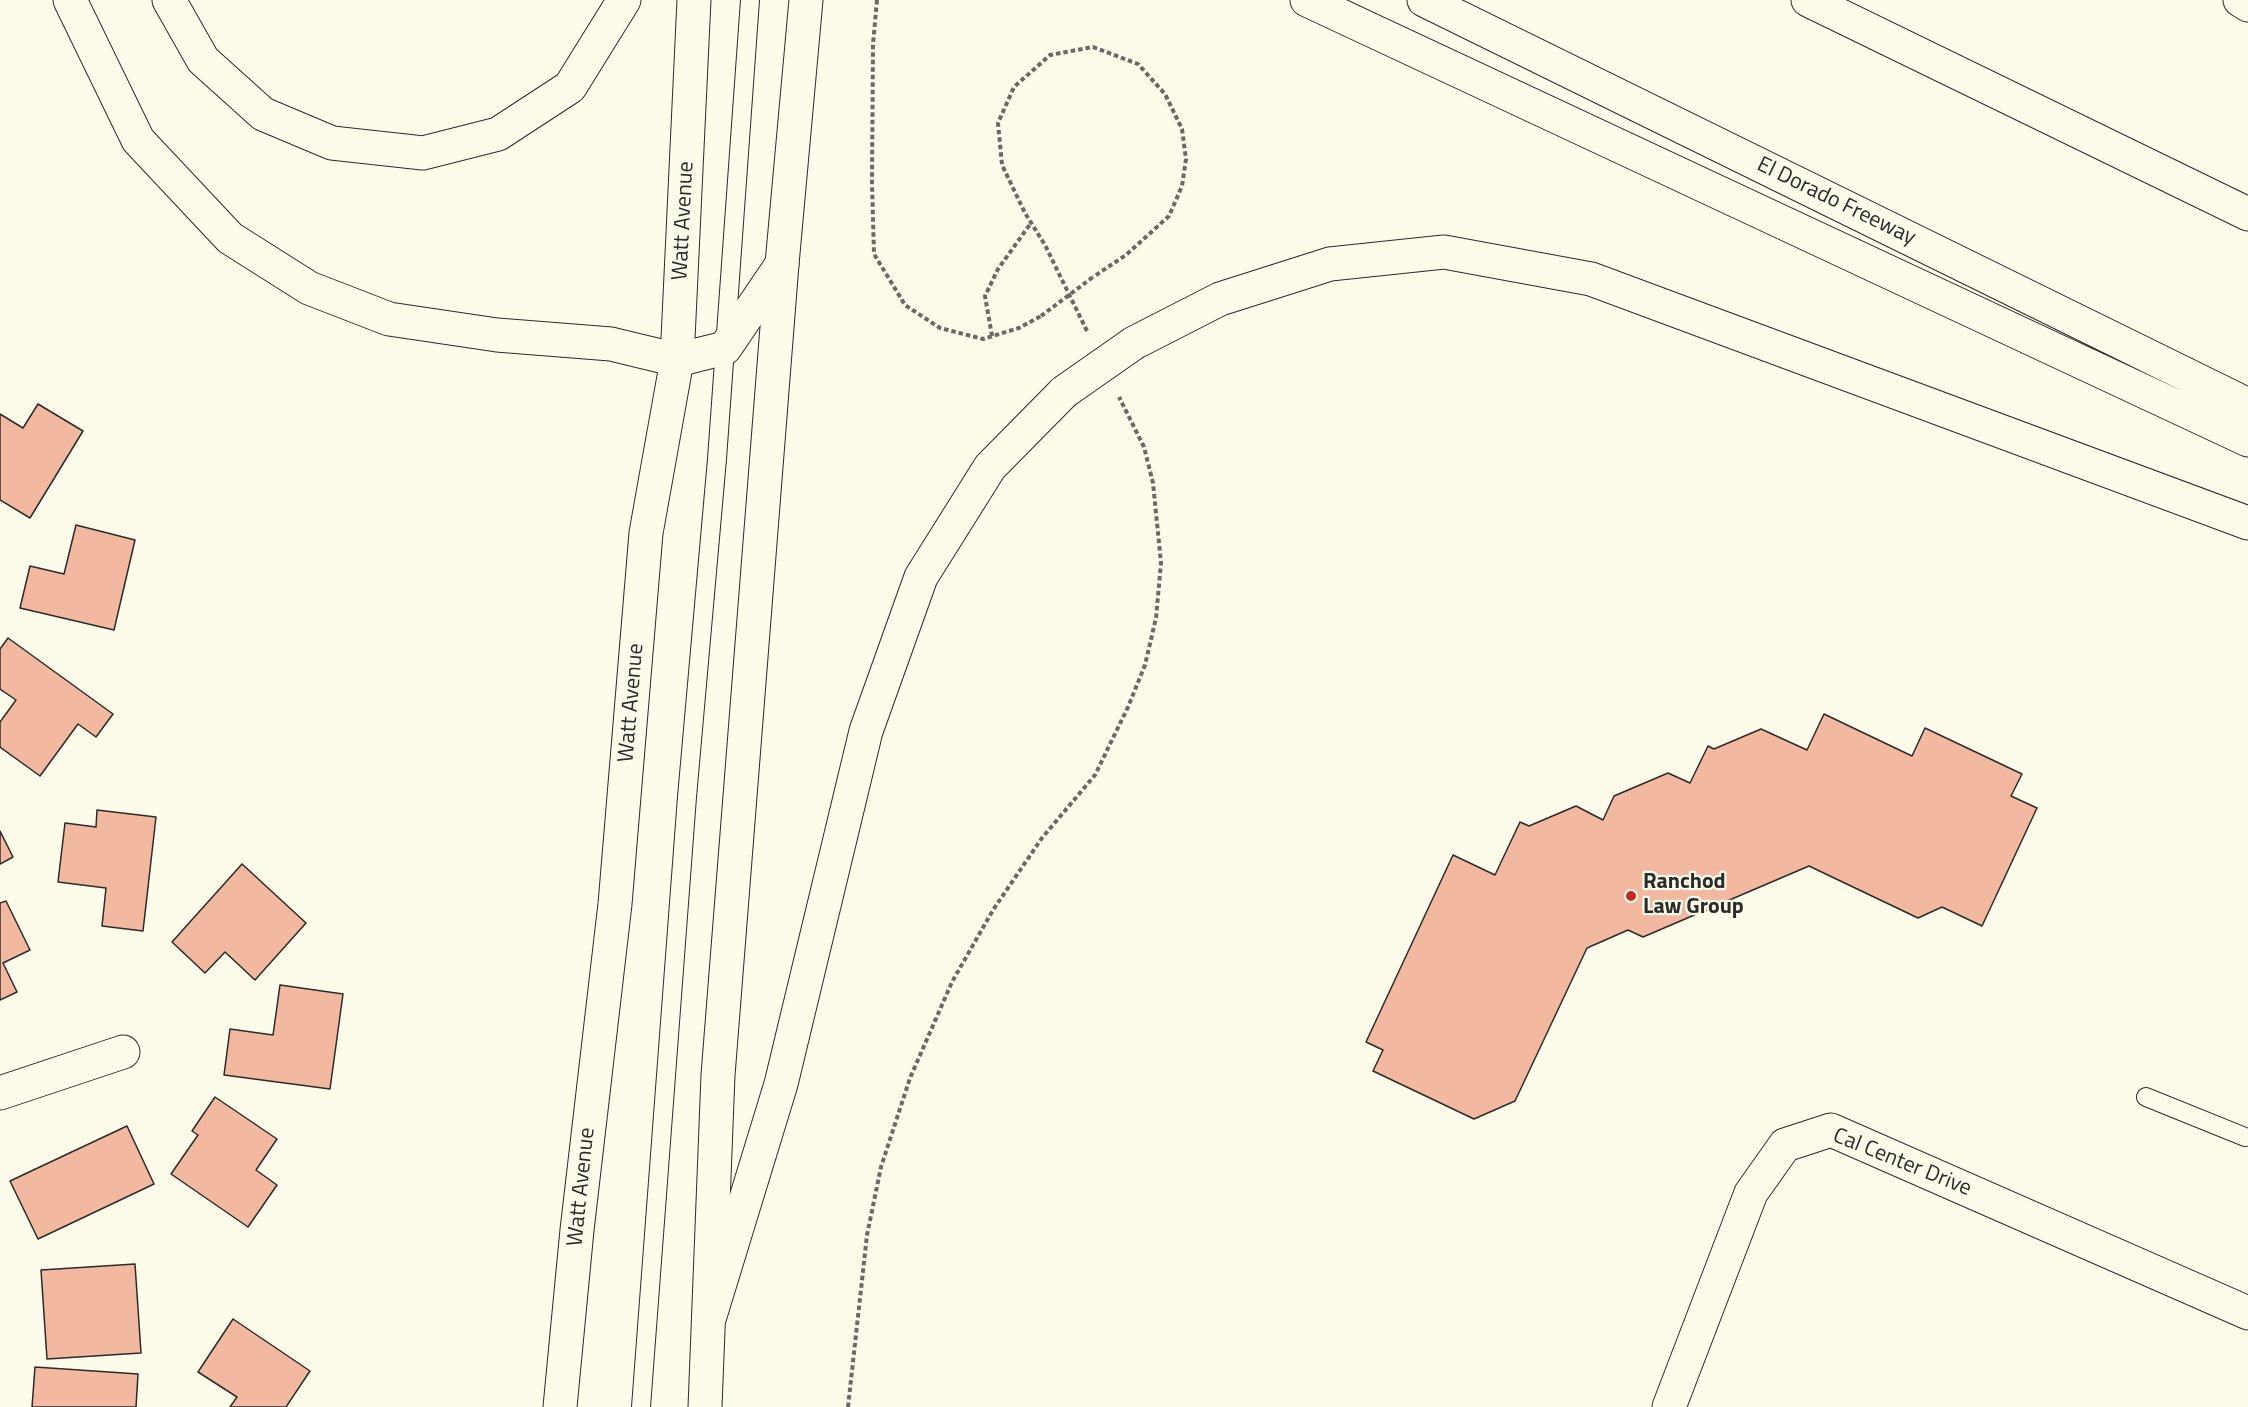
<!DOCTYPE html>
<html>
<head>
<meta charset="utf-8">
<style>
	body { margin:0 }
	canvas { display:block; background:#fdfbea }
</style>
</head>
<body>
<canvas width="2248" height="1407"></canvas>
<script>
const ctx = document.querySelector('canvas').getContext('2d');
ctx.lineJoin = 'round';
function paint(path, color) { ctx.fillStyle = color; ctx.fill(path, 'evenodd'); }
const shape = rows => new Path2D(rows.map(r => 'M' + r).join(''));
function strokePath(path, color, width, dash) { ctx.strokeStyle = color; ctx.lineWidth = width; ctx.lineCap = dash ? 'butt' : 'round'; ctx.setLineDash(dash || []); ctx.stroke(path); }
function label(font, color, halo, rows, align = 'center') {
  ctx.font = font + ' "Titillium Web",sans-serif'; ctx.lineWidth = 4.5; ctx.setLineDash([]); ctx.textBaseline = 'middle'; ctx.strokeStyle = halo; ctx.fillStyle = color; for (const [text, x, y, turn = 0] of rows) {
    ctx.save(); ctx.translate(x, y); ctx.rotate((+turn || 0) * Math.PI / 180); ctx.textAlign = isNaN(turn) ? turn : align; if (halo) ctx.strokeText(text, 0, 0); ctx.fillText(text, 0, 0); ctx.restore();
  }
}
const building = shape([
	[38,404,83,431,30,518,0,500,0,414,23,428,38,404],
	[76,525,135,540,114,630,20,608,30,566,64,574,76,525],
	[8,638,113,714,96,737,78,724,40,776,0,747,0,722,16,700,0,689,0,649,8,638],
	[1824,714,1912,756,1925,728,2022,774,2011,796,2037,808,1982,926,1942,907,1918,918,1809,866,1643,937,1628,930,1587,948,1515,1101,1474,1119,1373,1071,1383,1050,1366,1042,1453,855,1495,875,1520,822,1529,826,1576,806,1603,820,1614,796,1668,773,1690,783,1708,746,1714,749,1761,729,1807,750,1824,714],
	[97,810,156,817,143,931,102,926,106,888,58,882,65,823,96,827,97,810],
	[0,831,13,857,0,864,0,831],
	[242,864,306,923,255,980,225,952,205,973,172,942,242,864],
	[6,901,30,950,3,963,17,992,0,1000,0,903,6,901],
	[280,985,343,994,330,1089,224,1075,230,1029,273,1035,280,985],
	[215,1097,277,1139,256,1170,277,1185,248,1227,171,1174,198,1135,192,1131,215,1097],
	[127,1126,154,1184,38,1239,10,1181,127,1126],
	[135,1264,141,1353,47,1359,41,1270,135,1264],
	[233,1319,310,1371,286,1407,230,1407,237,1397,198,1372,233,1319],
	[35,1367,138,1374,136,1407,32,1407,35,1367]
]);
paint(building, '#f2b8a0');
strokePath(building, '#2b2b2b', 1.5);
const lane = shape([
	[2146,1097,2245,1137],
	[641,1407,687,797,717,459,750,0]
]);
const street = shape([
	[0,1093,123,1052],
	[1669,1407,1751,1193,1785,1145,1831,1130,2248,1313]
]);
const primary = shape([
	[560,1407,577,1230,615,904,646,533,677,360,694,0],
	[705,1407,718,1075,782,264,806,0]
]);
const highway = shape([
	[70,0,138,140,230,238,309,288,389,319,497,335,611,344,677,360,725,348,782,264],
	[169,0,203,60,263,114,332,143,423,153,498,134,570,87,624,0],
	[1307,0,2248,440],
	[1424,0,2248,405],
	[1808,0,2248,214],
	[2240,0,2248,5],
	[1134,343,1220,299,1330,264,1444,252,1591,279,2248,523],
	[710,1316,781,1084,866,731,921,577,990,467,1064,392]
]);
strokePath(lane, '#2b2b2b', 20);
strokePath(street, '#2b2b2b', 35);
strokePath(primary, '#2b2b2b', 35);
strokePath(highway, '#2b2b2b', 35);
strokePath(shape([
	[877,0,873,44,872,183,874,254,905,305,940,328,983,339,1019,328,1041,316],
	[1087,331,1045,245,1025,213,1002,165,998,123,1014,87,1050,55,1093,47,1138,64,1165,94,1182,129,1186,159,1182,186,1169,216,1126,255,1093,277],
	[992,336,985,296,998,269,1031,223],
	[848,1407,867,1235,881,1167,910,1078,952,982,993,910,1042,838,1095,775,1128,707,1145,665,1156,618,1161,563,1153,483,1144,447,1119,397]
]), '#6a6964', 4, [4.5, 3]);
strokePath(lane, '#fdfbea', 18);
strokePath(street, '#fdfbea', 33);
strokePath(primary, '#fdfbea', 33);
strokePath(highway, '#fdfbea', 33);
const highwayBridge = shape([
	[1064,392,1134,343]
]);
strokePath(highwayBridge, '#2b2b2b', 35, []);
strokePath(shape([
	[1041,316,1093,277]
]), '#6a6964', 4, [4.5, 3]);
strokePath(highwayBridge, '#fdfbea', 33);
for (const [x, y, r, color] of [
	[1631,896,6,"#c62828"]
]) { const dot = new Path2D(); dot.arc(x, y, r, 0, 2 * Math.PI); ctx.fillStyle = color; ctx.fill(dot); strokePath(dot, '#fdfbea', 2); }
label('22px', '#2b2b2b', '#fdfbea', [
	["El Dorado Freeway",1836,202,26],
	["Watt Avenue",684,221,-87],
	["Watt Avenue",632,703,-85],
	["Cal Center Drive",1902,1163,22],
	["Watt Avenue",582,1187,-84]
]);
label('bold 22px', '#2b2b2b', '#fdfbea', [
	["Ranchod",1643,883],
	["Law Group",1643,908]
], 'left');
</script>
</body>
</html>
